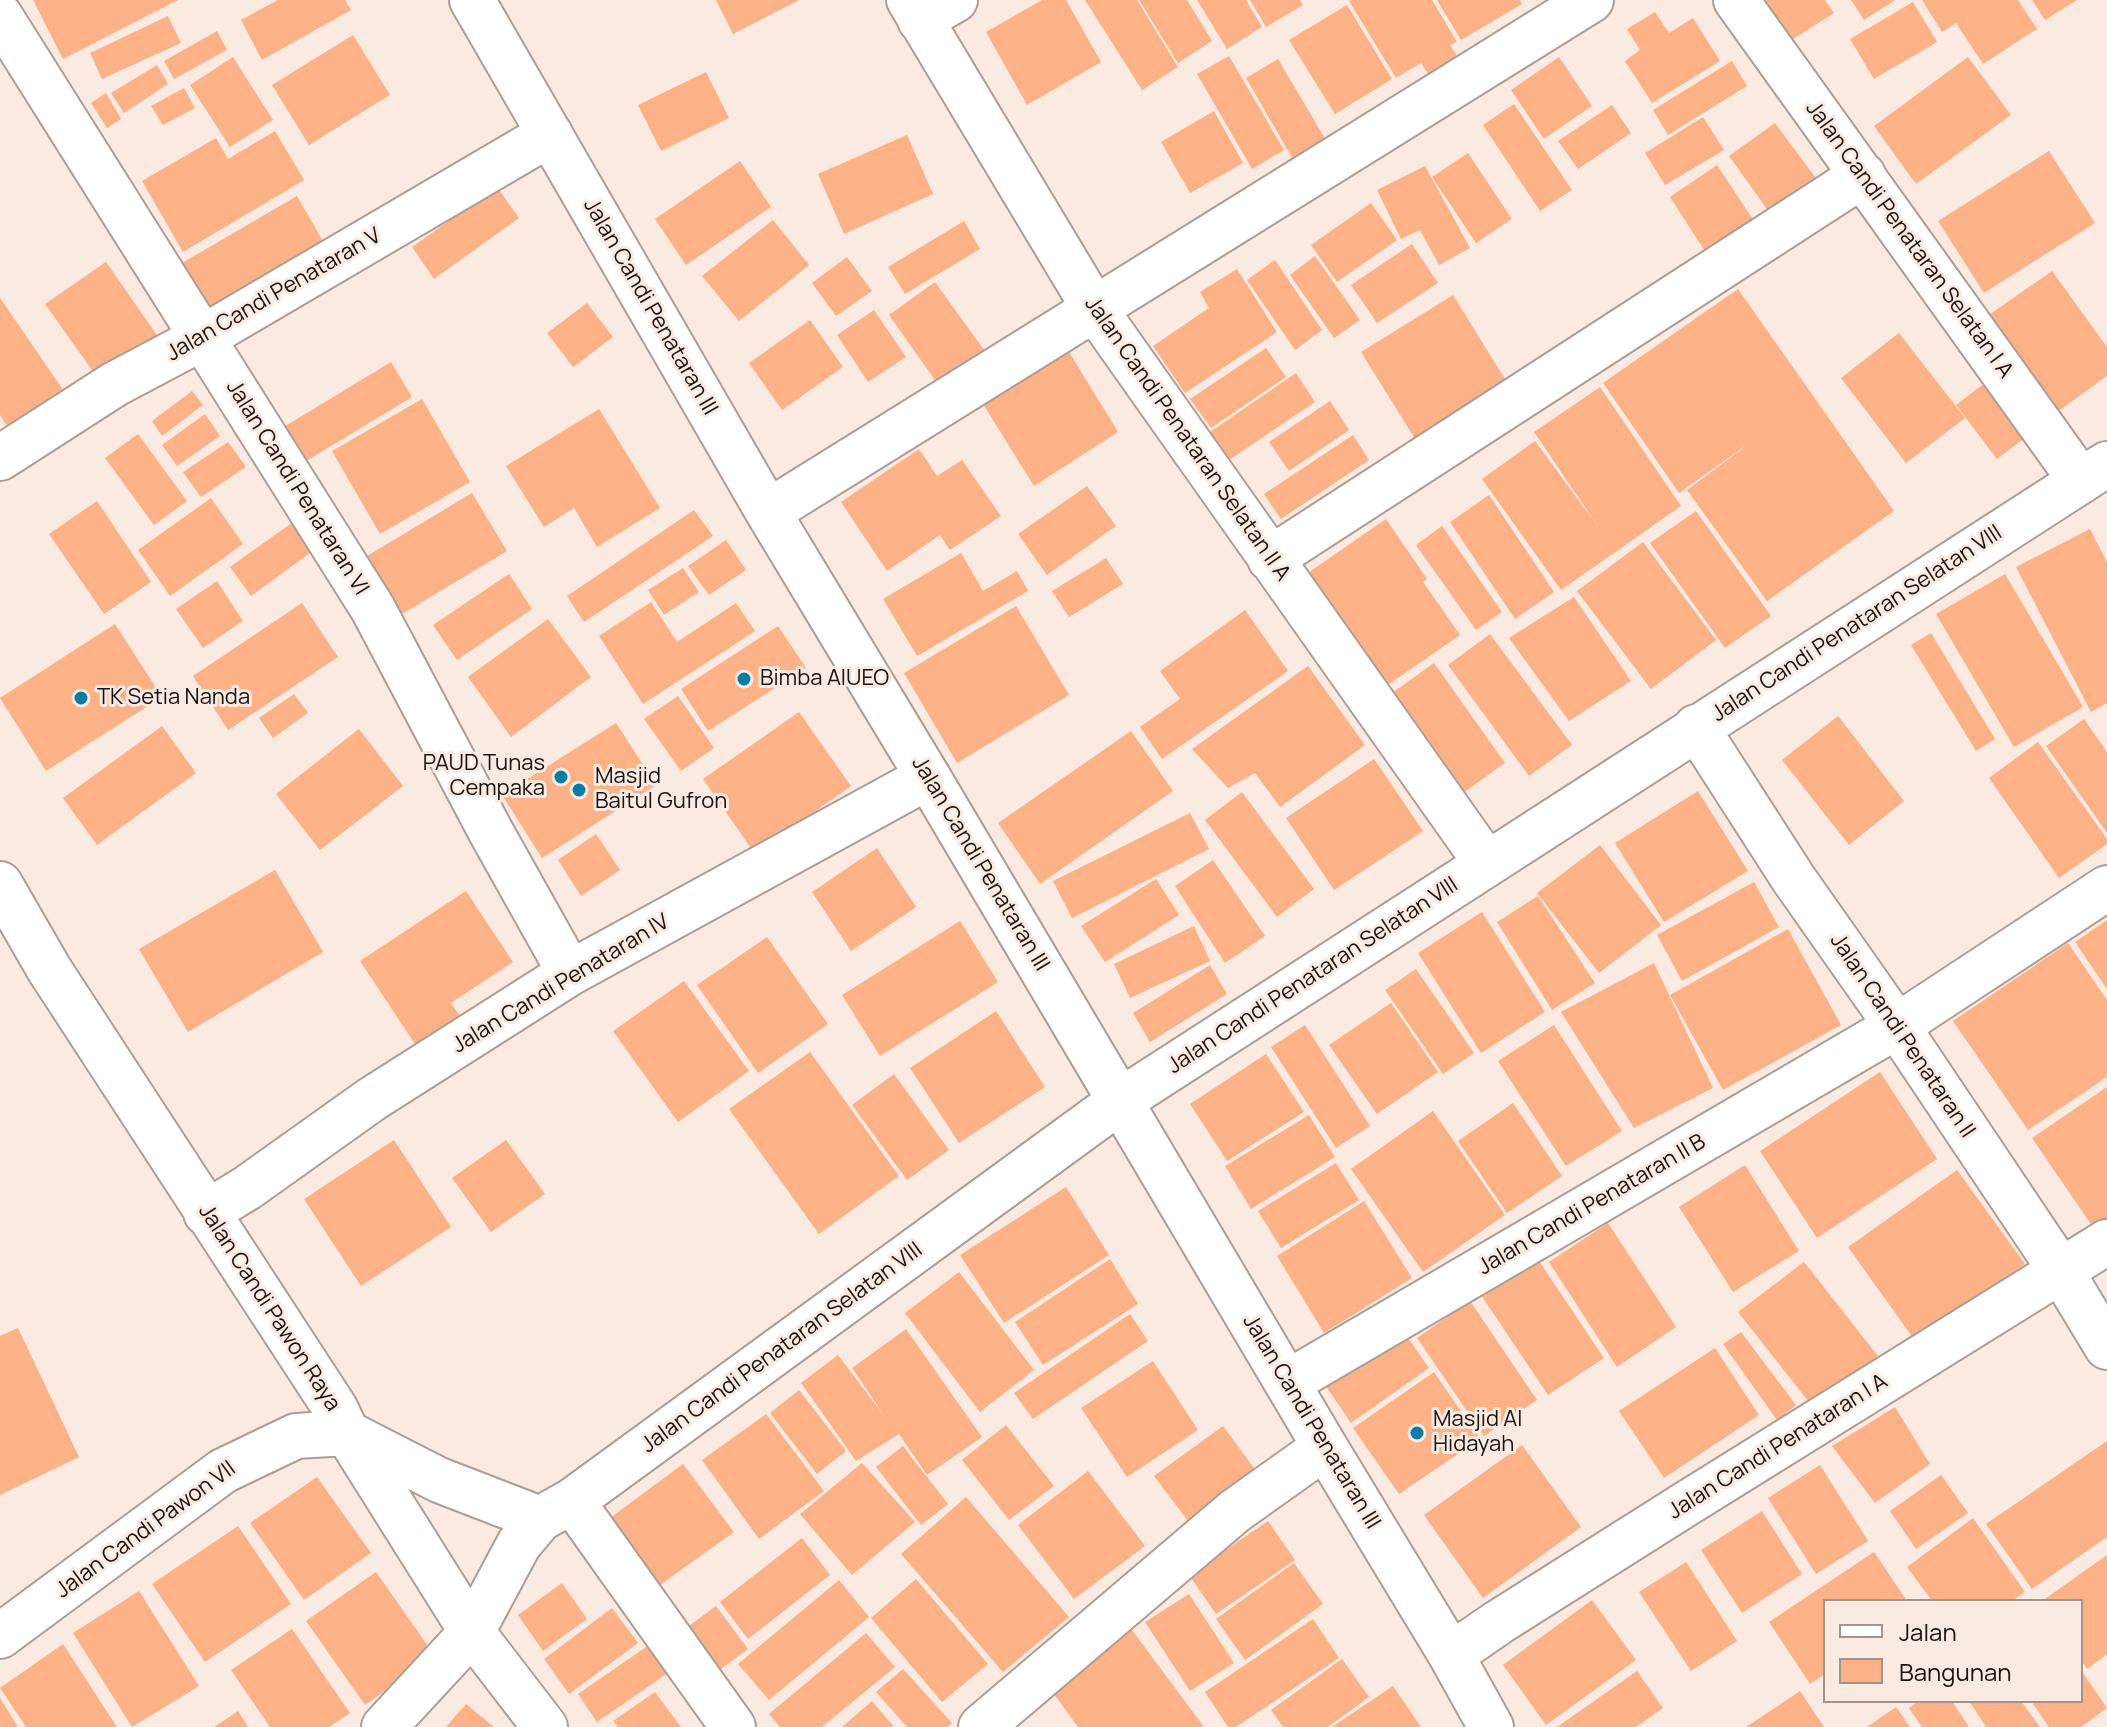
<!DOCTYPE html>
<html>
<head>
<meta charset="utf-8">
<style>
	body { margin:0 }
	#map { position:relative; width:2107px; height:1727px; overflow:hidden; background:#faeae2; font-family:Manrope,sans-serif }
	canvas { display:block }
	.legend { position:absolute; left:1823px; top:1599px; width:260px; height:104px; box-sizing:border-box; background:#faeae2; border:2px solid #a0948e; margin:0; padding:10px 14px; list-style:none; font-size:24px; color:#181310 }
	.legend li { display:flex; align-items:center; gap:16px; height:40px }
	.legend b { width:40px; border:2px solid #a0948e }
</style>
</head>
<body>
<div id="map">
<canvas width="2107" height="1727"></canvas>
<ul class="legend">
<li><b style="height:10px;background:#fff"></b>Jalan</li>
<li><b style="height:22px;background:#fdb186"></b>Bangunan</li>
</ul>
</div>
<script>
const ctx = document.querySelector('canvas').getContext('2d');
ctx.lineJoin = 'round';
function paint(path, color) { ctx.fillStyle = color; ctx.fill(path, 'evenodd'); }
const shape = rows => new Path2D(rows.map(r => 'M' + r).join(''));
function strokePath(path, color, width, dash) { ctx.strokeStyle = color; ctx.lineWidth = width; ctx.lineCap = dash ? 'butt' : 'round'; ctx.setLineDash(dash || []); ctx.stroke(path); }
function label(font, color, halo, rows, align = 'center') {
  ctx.font = font + ' Manrope,sans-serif'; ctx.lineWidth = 6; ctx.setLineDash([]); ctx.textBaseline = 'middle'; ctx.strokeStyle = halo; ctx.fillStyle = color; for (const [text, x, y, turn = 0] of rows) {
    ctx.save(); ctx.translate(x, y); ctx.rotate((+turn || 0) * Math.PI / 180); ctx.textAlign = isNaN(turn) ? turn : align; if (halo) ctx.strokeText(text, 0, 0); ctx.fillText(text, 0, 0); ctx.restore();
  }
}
paint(shape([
	[33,0,178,0,63,59],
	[278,0,345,0,351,10,262,60,241,20],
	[716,0,799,0,733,34],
	[1042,0,1066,0,1101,62,1027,105,986,32],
	[1085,0,1137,0,1178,67,1142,90],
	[1139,0,1187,0,1212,41,1178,63],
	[1197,0,1246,0,1262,27,1227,49],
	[1250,0,1300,0,1303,5,1266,27],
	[1351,0,1432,0,1457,42,1450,45,1464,67,1436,86,1421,63,1396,78,1349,1],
	[1437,0,1520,0,1522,4,1461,40],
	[1767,0,1825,0,1834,13,1779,48,1754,8],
	[1851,0,1895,0,1864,20],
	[1922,0,2018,0,2037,29,1983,64,1956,23,1942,32],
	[2032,0,2077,0,2045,20],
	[1913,2,1937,42,1874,79,1850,39],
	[1347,5,1392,79,1335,114,1289,40],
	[1655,12,1669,33,1693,18,1720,61,1652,103,1625,61,1640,50,1627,29],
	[168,16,181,43,102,79,90,53],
	[217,31,227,50,174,79,164,61],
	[353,35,390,95,309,145,272,85],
	[1229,56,1284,150,1252,169,1197,74],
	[233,57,273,120,230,147,190,85],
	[1559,57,1592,106,1544,139,1511,90],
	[1968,57,2011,115,1916,184,1874,126],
	[1278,59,1327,142,1294,161,1246,78],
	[1732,61,1747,86,1668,135,1653,110],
	[157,65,168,84,124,113,111,93],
	[706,72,729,118,661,151,638,105],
	[184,88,195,108,163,125,151,106],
	[106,93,121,119,107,128,91,103],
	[1514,104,1572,190,1540,211,1483,125],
	[1612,105,1631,133,1578,169,1558,141],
	[1214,111,1243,163,1190,193,1161,142],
	[1703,117,1724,150,1665,185,1645,153],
	[1775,123,1821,185,1774,219,1729,156],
	[275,131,304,180,183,252,142,181,216,138,228,159],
	[907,135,933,194,844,234,818,174],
	[2049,151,2095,223,1984,293,1938,221],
	[1468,153,1512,219,1476,243,1432,177],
	[740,161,771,207,686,265,655,219],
	[1717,165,1756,224,1708,256,1670,197],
	[1425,166,1470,248,1439,265,1420,230,1401,239,1377,190],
	[497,187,519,218,434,279,412,247],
	[297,196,328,250,213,316,182,263],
	[1371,203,1397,240,1337,282,1311,245],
	[773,220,809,265,739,321,702,276],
	[964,221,980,249,905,294,888,267],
	[1412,244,1438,283,1377,323,1351,285],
	[1315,256,1360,320,1334,338,1290,275],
	[847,257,872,291,836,316,812,283],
	[1275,260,1322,330,1295,350,1247,280],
	[106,262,159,338,99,380,45,304],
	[1237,269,1277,332,1185,393,1153,346,1209,308,1200,292],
	[2052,271,2107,347,2107,376,2053,415,1983,319],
	[935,282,984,350,937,383,889,315],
	[1738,289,1894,511,1767,601,1687,490,1754,440,1679,493,1603,383],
	[1453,295,1508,384,1417,442,1361,352],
	[0,298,68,397,12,434,0,415],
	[587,303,613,337,573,367,547,333],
	[874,310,906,357,868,382,837,335],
	[810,320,843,367,782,410,749,363],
	[1899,333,1965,418,1906,463,1841,378],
	[1063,342,1118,432,1034,486,978,396],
	[1266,348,1286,377,1211,428,1190,399],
	[391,362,412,397,298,466,277,431],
	[1296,373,1315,402,1226,462,1207,434],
	[1986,382,2026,437,1997,459,1956,405],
	[1600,387,1681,506,1561,590,1482,479,1535,441,1599,528,1534,432],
	[192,391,203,405,162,436,152,421],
	[422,399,470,482,380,534,332,451],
	[1330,401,1349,430,1289,471,1269,442],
	[599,409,660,508,597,547,574,508,544,527,506,466],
	[205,414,220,436,177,466,162,445],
	[138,434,187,501,154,525,105,458],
	[1353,435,1369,460,1281,519,1264,494],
	[228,442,246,467,201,497,183,472],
	[919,449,937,476,962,460,1001,516,950,550,940,535,887,571,841,502],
	[1087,486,1116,526,1047,575,1018,534],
	[472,493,507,551,402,614,367,556],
	[1489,495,1554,592,1515,619,1450,522],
	[211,498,243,544,170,596,138,550],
	[97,501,151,582,104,614,49,534],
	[694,510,713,536,584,622,567,596],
	[1696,511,1771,616,1725,648,1650,543],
	[1386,519,1427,579,1423,582,1460,635,1379,691,1302,577],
	[293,522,314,550,251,596,230,567],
	[1442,526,1502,612,1476,630,1416,545],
	[2090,529,2107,562,2107,703,2091,712,2016,567],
	[726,540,746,570,709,595,688,566],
	[1643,542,1716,640,1651,689,1577,591],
	[961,553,983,591,1017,571,1028,591,917,656,883,599],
	[1106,558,1123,584,1069,617,1052,591],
	[683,568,699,592,664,615,648,590],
	[509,574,532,609,457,660,433,625],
	[2005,574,2083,707,2014,747,1936,614],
	[217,581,243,621,203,648,176,609],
	[1574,597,1631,681,1569,721,1509,638],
	[651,602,677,642,736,603,755,631,643,704,599,636],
	[302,603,338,657,228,730,193,676],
	[1016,606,1069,695,957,763,904,673],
	[1245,610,1288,671,1162,759,1140,727,1180,699,1160,671],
	[548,619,591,677,511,737,468,677],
	[115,624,162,697,46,771,0,698],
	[778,626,806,668,708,731,681,689],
	[1931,633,1995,739,1976,751,1911,645],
	[1490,634,1572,745,1529,776,1448,665],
	[1434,663,1505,763,1463,793,1392,693],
	[1308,666,1365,745,1280,807,1255,773,1228,788,1192,749],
	[294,694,308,713,273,738,259,718],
	[678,696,714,748,681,771,644,719],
	[799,712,851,786,755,854,703,779],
	[1838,716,1904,801,1849,845,1782,760],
	[2084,719,2107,752,2107,833,2046,746],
	[616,723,656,785,542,858,502,795],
	[162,726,196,773,97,845,63,798],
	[359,729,403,786,320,850,276,794],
	[1131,731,1173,791,1040,884,998,823],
	[2038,742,2107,839,2107,844,2059,878,1989,778],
	[1374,759,1423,831,1334,890,1286,818],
	[1698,791,1748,871,1664,922,1615,843],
	[1242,792,1314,889,1277,917,1205,820],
	[1190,813,1209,849,1072,918,1053,881],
	[596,834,620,870,581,896,558,860],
	[1600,845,1661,925,1599,973,1537,893],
	[877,848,916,907,851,951,812,892],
	[1213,860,1265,936,1225,963,1175,886],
	[275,870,323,952,188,1032,139,949],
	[1156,879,1179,915,1105,962,1081,926],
	[1754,882,1779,927,1682,981,1657,935],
	[466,891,513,962,451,1003,465,1023,421,1053,360,961],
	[1538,896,1595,983,1552,1010,1497,922],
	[1482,912,1545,1012,1481,1053,1418,953],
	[2107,920,2107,989,2075,942],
	[960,921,998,982,880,1056,842,995],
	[1194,926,1210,961,1130,998,1114,964],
	[1788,929,1841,1025,1723,1090,1670,995],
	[767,937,828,1024,758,1073,697,985],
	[2068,943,2107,1000,2107,1077,2028,1130,1953,1021],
	[1654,963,1713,1088,1634,1128,1561,1012],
	[1210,965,1227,994,1150,1042,1133,1013],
	[1416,969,1474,1053,1443,1074,1385,990],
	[684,981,749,1071,678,1122,613,1031],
	[1391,1003,1438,1072,1377,1114,1329,1045],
	[996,1011,1045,1087,959,1143,910,1068],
	[1305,1025,1370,1126,1336,1148,1271,1047],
	[1554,1025,1622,1131,1566,1166,1498,1061],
	[810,1052,899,1176,819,1234,729,1109],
	[1266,1054,1304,1112,1227,1161,1190,1104],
	[1880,1072,1937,1159,1817,1238,1760,1151],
	[894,1074,949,1150,907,1180,852,1105],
	[2107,1087,2107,1231,2099,1236,2032,1138],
	[1513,1103,1562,1176,1507,1213,1458,1141],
	[1433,1111,1505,1215,1423,1272,1351,1169],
	[1309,1115,1335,1157,1251,1209,1225,1166],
	[394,1140,451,1227,361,1286,304,1199],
	[506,1140,545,1194,491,1232,452,1178],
	[1336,1163,1359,1200,1281,1248,1258,1211],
	[1745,1165,1799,1251,1733,1292,1679,1207],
	[1957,1170,2025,1264,1916,1342,1848,1247],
	[1066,1187,1109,1255,1004,1323,960,1255],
	[1364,1201,1412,1278,1324,1333,1277,1256],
	[1608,1223,1676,1327,1617,1367,1549,1262],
	[1537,1258,1604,1358,1548,1395,1481,1295],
	[1110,1259,1138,1304,1043,1365,1015,1322],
	[1804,1262,1878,1356,1812,1406,1738,1312],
	[959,1272,1034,1370,980,1412,905,1313],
	[1470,1301,1537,1400,1484,1436,1417,1338],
	[1130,1314,1148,1341,1033,1419,1014,1393],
	[18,1328,79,1457,0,1495,0,1336],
	[906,1329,982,1437,927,1475,899,1434,856,1461,801,1383,838,1355,885,1417,852,1368],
	[1403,1331,1429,1368,1351,1423,1326,1386],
	[1741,1332,1796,1405,1777,1420,1723,1344],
	[1715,1348,1759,1415,1664,1478,1619,1411],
	[1153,1361,1198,1430,1127,1477,1081,1408],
	[1434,1372,1480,1439,1399,1494,1353,1428],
	[799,1390,846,1451,817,1474,770,1413],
	[1895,1407,1930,1464,1875,1503,1832,1446],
	[766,1414,824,1491,759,1539,702,1460],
	[1006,1425,1054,1486,1009,1520,962,1460],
	[1223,1426,1259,1475,1191,1525,1154,1476],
	[2107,1441,2107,1537,2032,1589,1986,1524],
	[1522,1445,1581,1527,1483,1598,1424,1515],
	[903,1446,948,1504,921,1525,876,1467],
	[862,1463,915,1522,852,1575,800,1514],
	[683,1464,734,1532,660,1585,610,1518],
	[1820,1465,1868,1541,1816,1574,1768,1498],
	[1088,1471,1145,1546,1074,1599,1018,1525],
	[1941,1475,1968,1513,1916,1549,1890,1511],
	[317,1477,371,1553,304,1600,250,1523],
	[966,1497,1069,1617,1003,1672,901,1554],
	[1762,1511,1802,1574,1742,1613,1701,1550],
	[1973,1518,2025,1592,2012,1601,1932,1601,1907,1567],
	[1268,1521,1295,1560,1216,1614,1189,1575],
	[238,1526,291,1604,205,1662,152,1584],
	[802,1538,830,1575,748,1639,720,1602],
	[1874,1552,1907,1601,1825,1601,1825,1674,1810,1684,1769,1622],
	[2107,1555,2107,1654,2087,1669,2081,1660,2081,1601,2042,1601],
	[1686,1562,1737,1641,1691,1671,1639,1592],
	[1294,1563,1323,1604,1245,1660,1216,1619],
	[376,1572,435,1656,365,1705,306,1621],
	[916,1579,988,1664,942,1702,871,1618],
	[839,1580,869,1617,769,1700,738,1664],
	[562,1583,587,1619,543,1651,518,1615],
	[139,1591,199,1686,132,1727,73,1633],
	[1189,1594,1234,1663,1190,1691,1145,1622],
	[1592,1600,1636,1660,1546,1725,1503,1665],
	[716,1606,748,1649,706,1680,674,1637],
	[612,1608,638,1643,569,1694,544,1659],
	[1313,1619,1339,1658,1236,1727,1228,1727,1205,1692],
	[292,1629,350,1713,329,1727,270,1727,231,1670],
	[1132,1630,1204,1727,1078,1727,1051,1690],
	[866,1633,895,1667,822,1727,780,1727,769,1714],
	[63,1644,117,1727,26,1727,0,1688],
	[649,1645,668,1673,597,1722,578,1694],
	[1342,1659,1369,1697,1328,1727,1283,1727,1271,1710],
	[903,1669,952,1723,948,1727,907,1727,876,1692],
	[2081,1670,2107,1708,2081,1727,2049,1727,2031,1701,2081,1701],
	[1637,1671,1663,1708,1636,1727,1557,1727],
	[1393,1686,1421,1727,1332,1727],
	[1800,1691,1824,1727,1746,1727],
	[655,1692,681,1727,618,1727,613,1721],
	[0,1698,18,1727,0,1727],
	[872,1701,894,1727,842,1727],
	[1919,1701,1952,1701,1969,1727,1922,1727,1909,1708],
	[1969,1701,2021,1701,2040,1727,1986,1727],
	[466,1704,494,1727,446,1727],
	[1896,1707,1910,1727,1867,1727],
	[238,1711,248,1727,214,1727]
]), '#fdb186');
const minor = shape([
	[472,0,768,512,928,777,1325,1447,1451,1655,1491,1727],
	[909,0,1094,308,1487,864],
	[1736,0,2081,481],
	[0,16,373,609,491,832,570,973],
	[920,20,955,0],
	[0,458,115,384,202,338,550,134],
	[768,512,1591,0],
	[1270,559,1863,175],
	[1696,727,1793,878,1897,1026,2061,1271,2107,1347],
	[0,884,49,969,335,1408,347,1433,472,1632,545,1727],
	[206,1213,247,1188,372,1099,570,973,928,777],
	[1287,1383,1897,1026,2107,888],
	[572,1501,733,1727],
	[0,1636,223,1471,296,1436,347,1433,439,1480,540,1519],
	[1451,1655,1499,1622,1689,1502,2107,1242],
	[384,1727,472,1632,519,1544,540,1519,572,1501,1120,1101,2107,464],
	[981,1727,1235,1511,1325,1447]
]);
strokePath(minor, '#ac9e96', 48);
strokePath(minor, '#fff', 44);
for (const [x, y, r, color] of [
	[744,679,8,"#0a7da5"],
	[81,698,8,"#0a7da5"],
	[561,777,8,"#0a7da5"],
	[579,790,8,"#0a7da5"],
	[1417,1433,8,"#0a7da5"]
]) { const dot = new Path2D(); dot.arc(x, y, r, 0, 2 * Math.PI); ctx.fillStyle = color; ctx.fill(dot); strokePath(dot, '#faeae2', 3); }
label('22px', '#181310', '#faeae2', [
	["Jalan Candi Penataran Selatan I A",1909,240,54],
	["Jalan Candi Penataran V",274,295,-30],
	["Jalan Candi Penataran III",650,307,60],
	["Jalan Candi Penataran Selatan II A",1187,439,55],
	["Jalan Candi Penataran VI",297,488,58],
	["Jalan Candi Penataran Selatan VIII",1857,624,-33],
	["Jalan Candi Penataran III",980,864,59],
	["Jalan Candi Penataran Selatan VIII",1313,976,-33],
	["Jalan Candi Penataran IV",561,984,-31],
	["Jalan Candi Penataran II",1902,1036,56],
	["Jalan Candi Penataran II B",1592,1205,-30],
	["Jalan Candi Pawon Raya",269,1308,57],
	["Jalan Candi Penataran Selatan VIII",782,1348,-36],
	["Jalan Candi Penataran III",1311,1422,59],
	["Jalan Candi Penataran I A",1778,1447,-32],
	["Jalan Candi Pawon VII",146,1530,-36]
]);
label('22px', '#181310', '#faeae2', [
	["Bimba AIUEO",760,679],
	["TK Setia Nanda",97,698],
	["PAUD Tunas",545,764,"right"],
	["Cempaka",545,789,"right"],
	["Masjid",595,777],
	["Baitul Gufron",595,802],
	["Masjid Al",1433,1420],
	["Hidayah",1433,1445]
], 'left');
</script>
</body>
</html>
